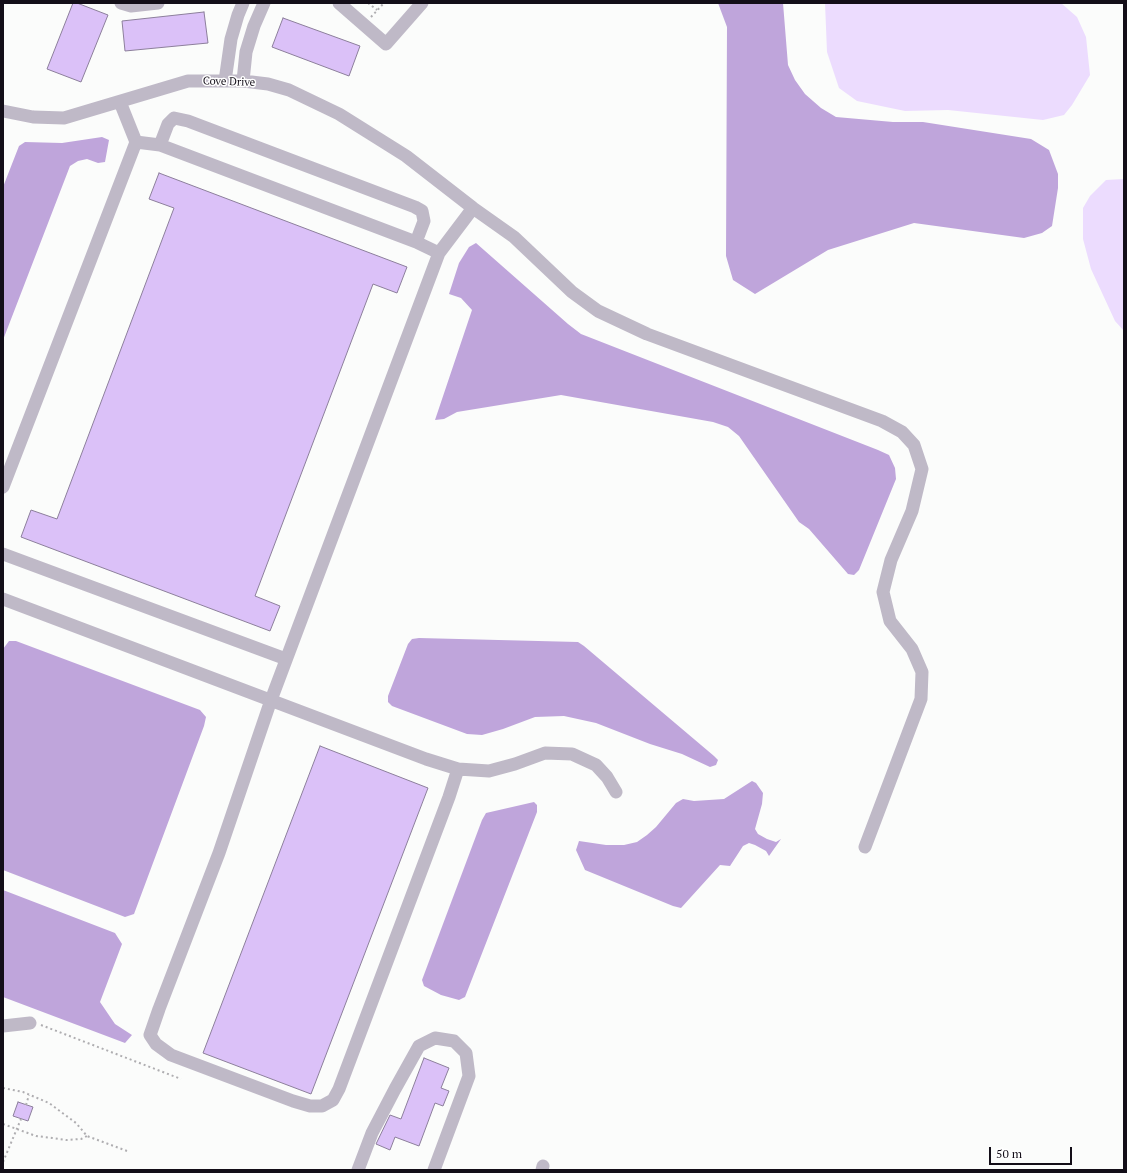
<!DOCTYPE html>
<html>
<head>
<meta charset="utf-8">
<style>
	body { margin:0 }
	#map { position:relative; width:1127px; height:1173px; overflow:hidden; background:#fbfcfb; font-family:"PT Serif",serif }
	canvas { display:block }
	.frame { position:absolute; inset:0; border:4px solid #130e18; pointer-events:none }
	.scale { position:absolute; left:989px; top:1147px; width:83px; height:18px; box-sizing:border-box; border:2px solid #130e18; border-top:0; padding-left:5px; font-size:12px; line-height:14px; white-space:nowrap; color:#130e18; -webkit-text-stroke:3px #fff; paint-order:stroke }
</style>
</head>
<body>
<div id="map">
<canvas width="1127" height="1173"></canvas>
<div class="frame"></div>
<div class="scale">50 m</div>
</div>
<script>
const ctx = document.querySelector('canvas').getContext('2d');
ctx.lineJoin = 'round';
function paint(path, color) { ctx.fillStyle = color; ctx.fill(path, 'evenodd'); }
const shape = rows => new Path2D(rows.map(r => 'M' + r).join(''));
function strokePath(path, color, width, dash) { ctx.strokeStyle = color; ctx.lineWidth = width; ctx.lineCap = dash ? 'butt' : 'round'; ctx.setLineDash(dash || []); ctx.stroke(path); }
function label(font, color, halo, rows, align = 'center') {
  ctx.font = font + ' "PT Serif",serif'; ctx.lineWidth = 3; ctx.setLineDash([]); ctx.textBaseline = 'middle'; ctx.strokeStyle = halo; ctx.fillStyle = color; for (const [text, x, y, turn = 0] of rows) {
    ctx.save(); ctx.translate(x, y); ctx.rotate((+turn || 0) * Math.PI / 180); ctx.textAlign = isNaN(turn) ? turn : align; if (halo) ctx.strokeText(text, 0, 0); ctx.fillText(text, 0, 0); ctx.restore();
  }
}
paint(shape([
	[825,3,1061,3,1077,17,1086,37,1090,75,1072,105,1064,115,1043,120,948,110,905,111,857,101,839,88,827,52],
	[1124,179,1124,331,1115,321,1091,269,1083,239,1083,208,1090,196,1106,180]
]), '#ecdcfe');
paint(shape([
	[718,3,783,3,788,65,795,80,805,94,821,108,836,117,893,122,923,122,1031,139,1049,150,1058,174,1058,188,1052,226,1042,233,1024,238,914,223,828,250,755,294,733,280,726,256,727,27],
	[102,137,109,140,105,162,98,163,87,159,78,161,70,166,3,340,3,187,19,146,25,142,62,143],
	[476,243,568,324,581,334,878,450,889,455,895,468,896,479,859,570,854,575,848,574,809,529,799,522,739,436,728,427,713,422,561,395,457,412,444,419,435,420,472,310,461,298,449,294,459,263,469,247],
	[419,638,578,642,584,646,714,756,718,760,716,765,710,767,682,754,650,744,596,723,564,716,535,717,503,729,482,735,467,734,392,706,388,702,388,696,408,644,412,639],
	[9,641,16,641,200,710,206,717,204,726,134,914,125,917,3,870,3,649],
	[752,781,756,783,763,793,762,804,755,829,758,834,767,839,776,842,781,839,769,856,766,851,755,845,749,843,743,846,730,866,720,865,681,908,673,906,585,870,576,850,579,841,606,845,624,845,637,842,647,835,656,827,676,803,683,799,694,801,724,799],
	[534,802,537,805,537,812,465,997,459,1000,441,995,424,986,422,980,482,820,486,813],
	[3,890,115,933,122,944,100,1002,115,1024,132,1035,125,1043,3,997]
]), '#bfa5db');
const building = shape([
	[73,3,77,3,108,15,81,82,47,69,73,3],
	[204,12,208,43,125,51,122,21,204,12],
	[283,18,360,46,349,76,272,47,283,18],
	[159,173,407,267,397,293,373,284,255,596,280,606,270,631,21,537,31,510,57,519,174,208,149,199,159,173],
	[320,746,428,788,311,1094,203,1053,320,746],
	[424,1058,449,1068,441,1088,449,1091,443,1106,435,1103,419,1146,395,1137,390,1150,376,1144,390,1115,401,1119,424,1058],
	[18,1102,33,1107,28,1121,13,1116,18,1102]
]);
paint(building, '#dbc1f8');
strokePath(building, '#8c7f9b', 1);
strokePath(shape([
	[368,3,377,10],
	[371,17,384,3],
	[41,1025,181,1079],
	[3,1088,23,1092,49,1103,76,1123,87,1136,127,1151],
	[26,1105,29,1095],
	[3,1124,36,1136,52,1138,66,1140,81,1139,87,1136],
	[3,1162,21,1119]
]), '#afaeb1', 2, [2, 3]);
strokePath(shape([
	[121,3,131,6,158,3],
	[339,3,386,44,422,3],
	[225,81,231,39,238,15,243,3],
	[243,81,246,52,254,26,264,3],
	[120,102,136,142,160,145,168,124,174,118,188,121,415,207,422,211,424,221,416,242,439,253],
	[3,111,33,117,64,118,188,81,243,81,268,84,289,90,339,114,406,156,473,208,514,237,572,292,598,311,647,334,882,421,902,432,914,445,922,469,912,511,891,560,883,592,890,621,912,649,922,672,921,699,865,847],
	[160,145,416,242],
	[3,487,136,142],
	[3,554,286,659],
	[3,599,426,759,458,769,489,771,515,764,545,753,572,754,596,765,607,777,616,792],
	[458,769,449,797,339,1089,333,1100,322,1106,310,1106,293,1101,171,1055,156,1044,150,1035,159,1009,219,853,271,700,439,253,473,208],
	[3,1026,30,1023],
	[358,1170,372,1133,395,1089,419,1046,435,1038,454,1041,466,1053,469,1076,434,1170],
	[542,1170,543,1166]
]), '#bfb9c7', 13);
label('11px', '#130e18', '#fff', [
	["Cove Drive",229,82,2]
]);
</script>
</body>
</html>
